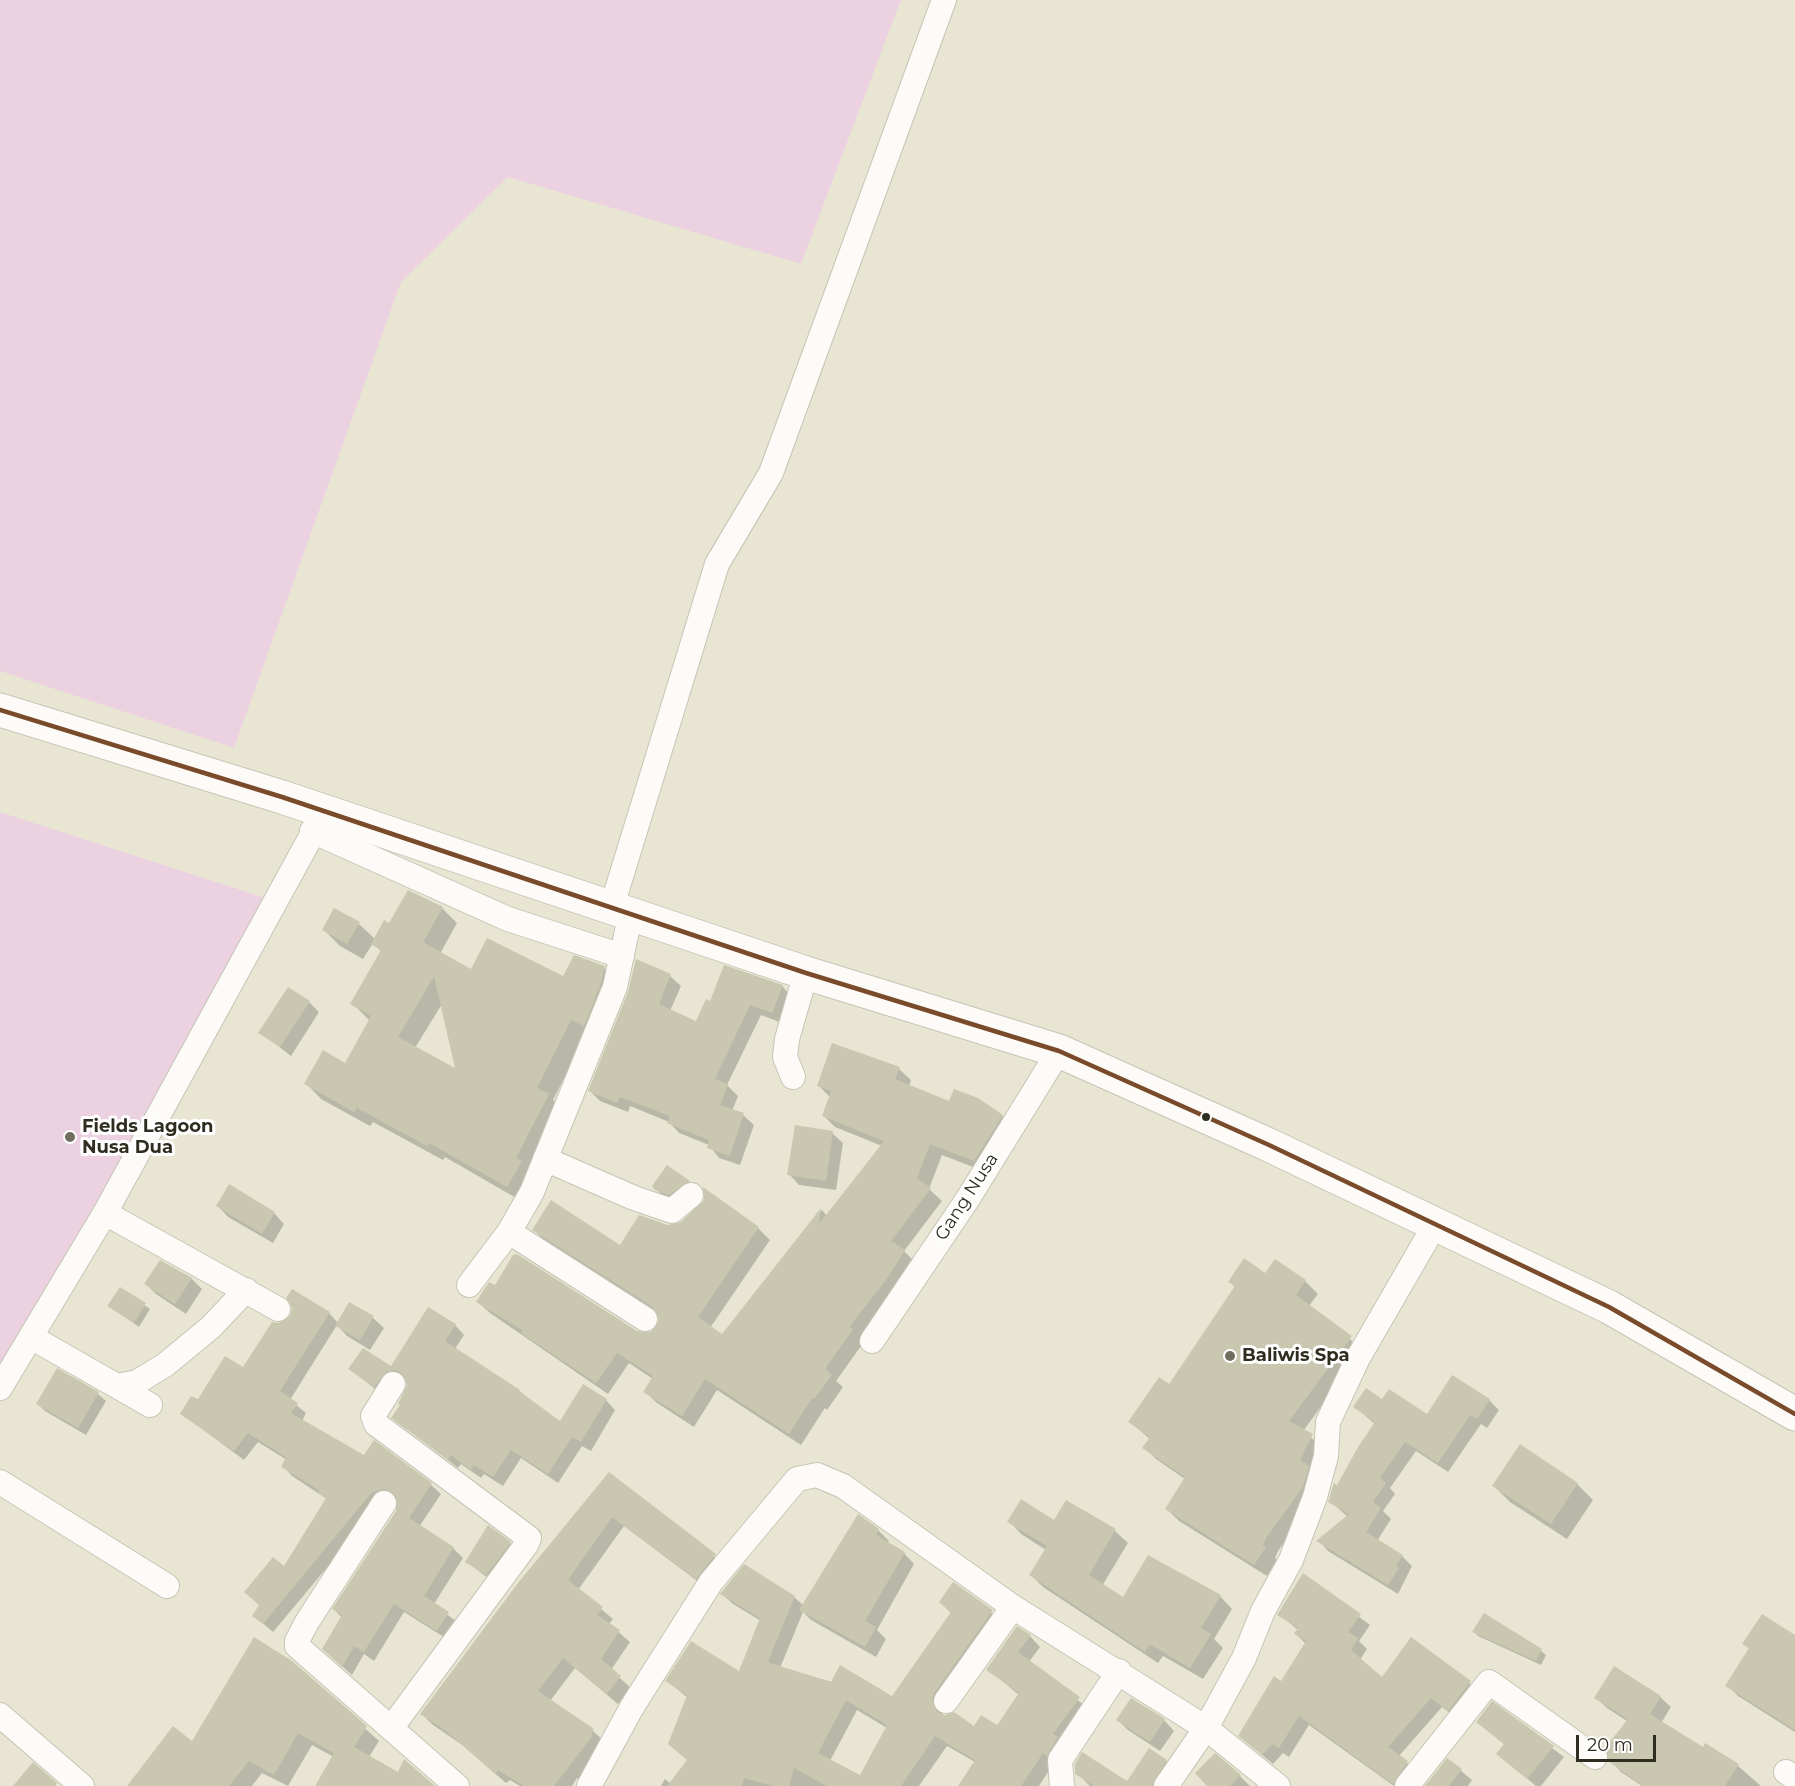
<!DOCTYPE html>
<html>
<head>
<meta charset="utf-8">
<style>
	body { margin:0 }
	#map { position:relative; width:1795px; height:1786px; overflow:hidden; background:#e8e6d3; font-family:Montserrat,sans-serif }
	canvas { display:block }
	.scale { position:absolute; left:1576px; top:1735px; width:80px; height:27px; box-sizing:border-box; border:3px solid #2f2d20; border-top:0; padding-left:8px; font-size:18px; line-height:21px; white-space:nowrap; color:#2f2d20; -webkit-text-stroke:4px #fff; paint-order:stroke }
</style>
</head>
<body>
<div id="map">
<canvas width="1795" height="1786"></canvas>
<div class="scale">20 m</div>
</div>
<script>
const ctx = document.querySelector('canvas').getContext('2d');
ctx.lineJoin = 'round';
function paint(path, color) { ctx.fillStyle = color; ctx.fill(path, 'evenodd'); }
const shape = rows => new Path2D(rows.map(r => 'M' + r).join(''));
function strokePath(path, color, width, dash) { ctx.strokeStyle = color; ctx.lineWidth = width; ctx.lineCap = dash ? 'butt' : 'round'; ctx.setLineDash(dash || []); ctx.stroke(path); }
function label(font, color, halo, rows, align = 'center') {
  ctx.font = font + ' Montserrat,sans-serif'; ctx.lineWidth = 6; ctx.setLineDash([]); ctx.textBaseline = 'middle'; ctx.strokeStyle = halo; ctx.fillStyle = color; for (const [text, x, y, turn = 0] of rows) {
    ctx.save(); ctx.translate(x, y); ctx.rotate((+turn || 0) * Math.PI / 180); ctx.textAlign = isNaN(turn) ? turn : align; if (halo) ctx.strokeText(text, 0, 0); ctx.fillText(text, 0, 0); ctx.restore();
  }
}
paint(shape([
	[0,0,901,0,801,264,508,177,401,282,234,748,0,671],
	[0,812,278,902,0,1373]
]), '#ecd2e0');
paint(shape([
	[442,908,457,923,440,954,472,971,564,978,604,968,620,983,587,1034,553,1100,563,1110,523,1202,445,1157,443,1160,373,1122,370,1126,321,1099,306,1083,346,1065,370,1021,352,1003,382,952,373,943,363,959,340,946,324,930,335,910,359,924,375,939,390,925],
	[442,1004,458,1071,415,1048],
	[670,976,681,986,670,1011,696,1023,711,1003,782,986,792,997,782,1023,761,1015,727,1085,738,1096,732,1111,743,1115,754,1125,740,1165,719,1158,709,1145,679,1133,669,1122,630,1106,628,1112,600,1101,590,1091],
	[309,1002,319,1012,291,1056,260,1032],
	[899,1069,911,1080,909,1086,950,1103,1002,1116,1014,1128,986,1172,942,1155,929,1189,942,1201,904,1251,916,1263,898,1292,860,1339,864,1342,836,1381,843,1387,827,1410,825,1408,801,1445,717,1390,694,1427,657,1403,645,1391,653,1379,629,1363,608,1394,490,1313,478,1302,645,1335,658,1328,661,1319,658,1313,546,1242,534,1230,620,1247,668,1226,758,1228,770,1240,710,1328,722,1336,822,1210,827,1216,882,1146,835,1127,824,1116,831,1098,819,1086],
	[832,1133,843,1143,836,1190,799,1185,789,1174],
	[667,1168,689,1182,694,1187,675,1199,662,1195,656,1189],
	[218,1206,274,1213,284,1224,273,1243,228,1217],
	[1275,1261,1305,1281,1318,1294,1309,1306,1363,1350,1303,1431,1324,1448,1315,1500,1278,1551,1275,1558,1277,1560,1267,1576,1179,1521,1167,1509,1185,1479,1156,1459,1144,1447,1150,1439,1130,1422,1169,1386,1236,1288,1230,1282,1265,1275],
	[160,1262,192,1279,202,1289,186,1314,156,1294,146,1284],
	[120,1289,150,1309,139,1327,109,1306],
	[350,1304,373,1318,384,1328,370,1350,347,1336,337,1325,290,1400,306,1413,302,1421,365,1457,375,1443,431,1485,441,1494,419,1527,453,1548,463,1558,434,1604,458,1623,447,1639,404,1612,374,1661,364,1654,352,1675,333,1658,342,1618,334,1609,397,1511,396,1498,382,1502,273,1632,254,1616,327,1499,292,1476,283,1466,287,1460,258,1442,244,1460,182,1414,244,1369,279,1325,329,1313,338,1323],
	[455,1325,464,1335,455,1349,519,1391,561,1423,606,1400,615,1410,591,1451,582,1446,558,1483,521,1458,503,1486,484,1474,481,1478,461,1464,458,1468,393,1417,401,1406,409,1385,406,1380,403,1379,384,1396,350,1369,391,1368],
	[57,1370,98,1394,106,1401,86,1435,45,1411,38,1404],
	[1489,1400,1499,1410,1487,1428,1481,1424,1448,1472,1416,1451,1390,1488,1395,1494,1383,1511,1391,1519,1377,1541,1402,1556,1412,1566,1398,1594,1328,1551,1319,1541,1348,1517,1330,1501,1375,1424,1355,1407,1383,1401,1428,1416],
	[1520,1446,1577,1484,1593,1500,1567,1539,1510,1502,1494,1486],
	[609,1474,726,1566,708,1589,624,1526,578,1590,613,1619,609,1624,630,1642,611,1670,631,1688,618,1704,575,1668,550,1701,593,1731,604,1741,579,1780,577,1778,572,1786,520,1786,510,1780,506,1783,461,1744,433,1725,422,1714],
	[1067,1502,1115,1531,1128,1543,1102,1586,1123,1599,1220,1596,1232,1609,1214,1639,1223,1648,1203,1679,1163,1656,1158,1663,1043,1587,1031,1575,1046,1550,1021,1534,1009,1521,1055,1522],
	[858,1516,878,1530,889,1541,887,1544,904,1553,914,1564,877,1630,886,1639,876,1657,811,1620,803,1612,780,1668,892,1698,952,1614,940,1602,954,1584,1003,1622,945,1704,942,1712,944,1716,975,1728,997,1727,1019,1695,988,1669,1030,1636,1040,1647,1029,1662,1089,1709,1039,1786,959,1786,975,1762,947,1746,919,1786,661,1786,665,1779,671,1784,688,1761,687,1697,667,1681,739,1673,761,1621,733,1604,722,1594,794,1597,803,1605],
	[857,1710,887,1728,861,1777,830,1761],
	[510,1543,520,1554,497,1585,467,1562],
	[1303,1575,1370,1625,1359,1641,1367,1649,1360,1660,1382,1679,1411,1639,1480,1692,1459,1720,1442,1707,1399,1756,1417,1772,1408,1786,1394,1786,1309,1725,1289,1757,1283,1753,1273,1764,1250,1745,1282,1683,1306,1644,1296,1634,1298,1630,1279,1614],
	[1484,1615,1541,1651,1546,1655,1541,1665,1478,1636,1474,1632],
	[1795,1637,1795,1732,1738,1696,1727,1685,1750,1649,1744,1644],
	[291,1662,379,1741,369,1757,399,1774,432,1786,317,1786,334,1757,312,1745,288,1786,262,1773,252,1786,128,1786,192,1743],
	[1660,1697,1671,1707,1661,1723,1703,1749,1738,1766,1761,1786,1642,1786,1621,1772,1610,1760,1627,1721,1607,1708,1596,1698],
	[1492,1703,1564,1757,1541,1786,1536,1786,1498,1754,1505,1745,1478,1722],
	[1118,1720,1164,1720,1174,1731,1160,1751,1128,1730],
	[1215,1755,1240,1776,1250,1786,1209,1786],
	[1448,1760,1472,1780,1468,1786,1425,1786],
	[1166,1761,1176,1772,1167,1786,1090,1786,1077,1773,1128,1784]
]), '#0003');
paint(shape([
	[408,890,443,907,423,942,471,969,487,938,563,976,574,955,605,966,601,983,584,1026,571,1020,537,1088,549,1094,516,1158,522,1161,507,1187,429,1143,427,1146,357,1108,354,1112,304,1084,323,1050,345,1063,371,1016,350,1004,381,950,371,944,384,920,389,923],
	[434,976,455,1068,398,1037],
	[334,908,360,922,347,944,322,930],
	[636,959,671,974,659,1004,696,1021,706,999,710,1001,724,965,783,985,772,1013,750,1005,715,1079,728,1084,720,1105,744,1113,730,1156,707,1148,709,1140,667,1123,670,1116,620,1097,617,1103,588,1091,628,992],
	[288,987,310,1001,280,1047,258,1033],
	[832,1043,900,1067,895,1079,949,1101,954,1089,978,1098,1003,1115,974,1161,930,1144,917,1178,931,1188,891,1241,905,1250,886,1280,849,1327,853,1329,825,1369,832,1375,814,1399,812,1398,789,1434,705,1379,682,1416,643,1392,653,1376,617,1353,596,1383,521,1333,522,1330,476,1302,489,1282,495,1285,513,1255,517,1254,637,1331,651,1332,659,1320,653,1307,532,1230,551,1200,620,1245,639,1215,668,1225,681,1222,704,1200,703,1187,759,1227,698,1317,722,1334,821,1208,819,1224,884,1141,822,1116,831,1091,817,1086],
	[795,1125,833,1131,826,1181,787,1175],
	[667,1165,690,1181,669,1195,655,1190,652,1186],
	[229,1184,275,1212,262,1234,216,1206],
	[1244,1258,1265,1273,1275,1259,1306,1280,1296,1295,1352,1336,1289,1421,1313,1434,1300,1460,1309,1466,1303,1487,1266,1538,1263,1545,1266,1547,1254,1565,1165,1509,1185,1477,1142,1448,1150,1437,1128,1422,1159,1377,1169,1384,1235,1286,1228,1282],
	[160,1260,192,1278,175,1304,144,1284],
	[120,1287,146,1303,134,1323,107,1306],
	[292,1289,330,1312,280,1391,298,1403,291,1413,364,1455,374,1440,432,1483,409,1518,454,1547,424,1596,449,1612,437,1631,394,1604,364,1652,354,1646,342,1667,322,1649,342,1615,332,1609,396,1511,396,1496,385,1489,372,1492,263,1624,252,1616,259,1605,244,1592,273,1557,284,1566,326,1498,318,1492,319,1490,281,1467,286,1457,248,1433,234,1451,180,1414,191,1396,198,1399,225,1356,243,1367,272,1322,279,1323,290,1316,292,1308,286,1298],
	[349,1302,374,1316,360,1340,335,1326],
	[428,1307,456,1324,445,1341,520,1390,519,1391,560,1421,583,1384,607,1399,581,1442,572,1437,548,1474,511,1450,493,1477,474,1465,471,1470,451,1455,448,1460,391,1418,400,1405,398,1404,407,1385,401,1372,393,1370,386,1372,374,1387,348,1369,363,1348,391,1366],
	[57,1368,99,1392,78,1428,36,1404],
	[1452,1375,1490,1399,1477,1419,1470,1415,1438,1463,1405,1442,1380,1478,1386,1483,1373,1502,1381,1508,1366,1532,1403,1555,1396,1566,1399,1568,1388,1585,1316,1541,1349,1514,1328,1502,1334,1483,1337,1485,1358,1447,1375,1422,1353,1407,1366,1388,1382,1399,1389,1389,1427,1414],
	[1520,1444,1578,1483,1551,1524,1492,1486],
	[609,1472,716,1554,696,1579,612,1517,568,1580,603,1607,597,1615,620,1630,601,1659,621,1676,607,1694,563,1658,538,1691,594,1729,591,1734,593,1735,554,1786,524,1786,498,1770,495,1774,449,1733,420,1714,518,1583],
	[1021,1499,1054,1520,1066,1500,1116,1529,1089,1575,1123,1597,1148,1555,1221,1595,1201,1628,1211,1634,1190,1668,1150,1644,1145,1652,1029,1575,1047,1546,1007,1522],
	[858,1514,879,1529,876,1535,905,1552,865,1621,876,1627,865,1647,799,1610],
	[488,1525,511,1542,486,1575,465,1562],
	[744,1564,795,1596,768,1661,770,1663,831,1682,840,1665,892,1696,951,1612,939,1602,953,1582,993,1610,934,1693,932,1700,937,1712,945,1715,954,1712,974,1726,981,1715,997,1725,1019,1693,986,1670,1017,1626,1031,1635,1018,1652,1080,1697,1053,1734,1058,1737,1047,1756,1043,1753,1021,1786,958,1786,975,1760,935,1736,901,1786,827,1786,794,1768,789,1786,774,1786,744,1778,742,1786,667,1786,687,1760,668,1744,687,1695,665,1681,691,1641,739,1671,760,1618,720,1594],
	[846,1700,887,1725,860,1775,818,1753],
	[1303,1573,1361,1614,1348,1632,1358,1638,1351,1650,1382,1677,1411,1637,1471,1681,1448,1711,1431,1698,1388,1747,1408,1761,1393,1784,1299,1716,1279,1748,1272,1744,1262,1755,1238,1736,1274,1676,1281,1681,1306,1641,1294,1634,1298,1628,1277,1615],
	[1484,1613,1542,1649,1536,1661,1472,1632],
	[1762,1614,1795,1635,1795,1730,1725,1686,1749,1648,1742,1644],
	[254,1637,292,1661,367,1726,354,1747,398,1772,404,1759,435,1786,315,1786,334,1753,298,1733,274,1775,249,1761,229,1786,127,1786,173,1726,192,1741],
	[1614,1666,1661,1696,1650,1714,1703,1747,1705,1743,1739,1764,1725,1786,1643,1786,1608,1761,1605,1748,1628,1719,1594,1698],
	[1131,1698,1165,1719,1150,1742,1116,1720],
	[1492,1701,1554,1746,1527,1779,1496,1754,1504,1744,1476,1722],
	[1149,1748,1167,1760,1152,1786,1094,1786,1075,1774,1075,1764,1082,1752,1127,1781],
	[1215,1753,1241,1775,1230,1786,1207,1786,1195,1773],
	[1447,1758,1462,1769,1449,1786,1425,1786],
	[33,1762,57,1783,55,1786,13,1786]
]), '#c9c7b0');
const street = shape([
	[312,831,508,919,622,956],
	[612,906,717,564,771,473,944,0],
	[793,1077,785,1057,787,1039,806,973],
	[545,1159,634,1198,672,1211,691,1195],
	[105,1213,278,1309],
	[509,1232,645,1319],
	[469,1285,509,1232,532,1192,615,987,631,912],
	[31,1337,150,1405],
	[872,1341,969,1197,1059,1051],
	[117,1386,137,1382,165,1365,211,1327,246,1290],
	[0,1388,105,1213,325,811],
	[0,1482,167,1586],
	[384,1503,307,1622,297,1641,297,1646,457,1786],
	[946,1701,1013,1607],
	[0,1715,82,1786],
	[392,1727,526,1545,529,1538,376,1424,373,1416,393,1384],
	[1786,1772,1795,1778],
	[589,1786,632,1707,711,1582,797,1479,817,1475,843,1486,1013,1607,1206,1728,1278,1786],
	[1062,1786,1060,1760,1119,1671],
	[1166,1786,1206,1728,1244,1658,1263,1611,1291,1560,1315,1497,1326,1456,1328,1422,1358,1358,1436,1223],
	[1407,1786,1489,1682,1595,1757]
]);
const secondary = shape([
	[0,710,282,797,806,973,1059,1051,1269,1145,1609,1307,1795,1414]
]);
strokePath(street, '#c6c4b5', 26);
strokePath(secondary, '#c6c4b5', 35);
strokePath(street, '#fcfbf8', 24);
strokePath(secondary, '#fcfbf8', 33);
strokePath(shape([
	[0,710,282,797,806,973,1059,1051,1269,1145,1609,1307,1795,1414]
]), '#7a4b2a', 4.5);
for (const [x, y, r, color] of [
	[1206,1117,5,"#2f2d20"],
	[70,1137,6,"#706e5f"],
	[1230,1356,6,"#706e5f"]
]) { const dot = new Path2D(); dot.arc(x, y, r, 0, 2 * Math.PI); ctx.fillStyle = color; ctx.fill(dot); strokePath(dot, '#fff', 2); }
label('bold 18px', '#2f2d20', '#fff', [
	["Fields Lagoon",82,1127],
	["Nusa Dua",82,1148],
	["Baliwis Spa",1242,1356]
], 'left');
label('18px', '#2f2d20', '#fff', [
	["Gang Nusa",967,1197,-57]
]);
</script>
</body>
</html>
